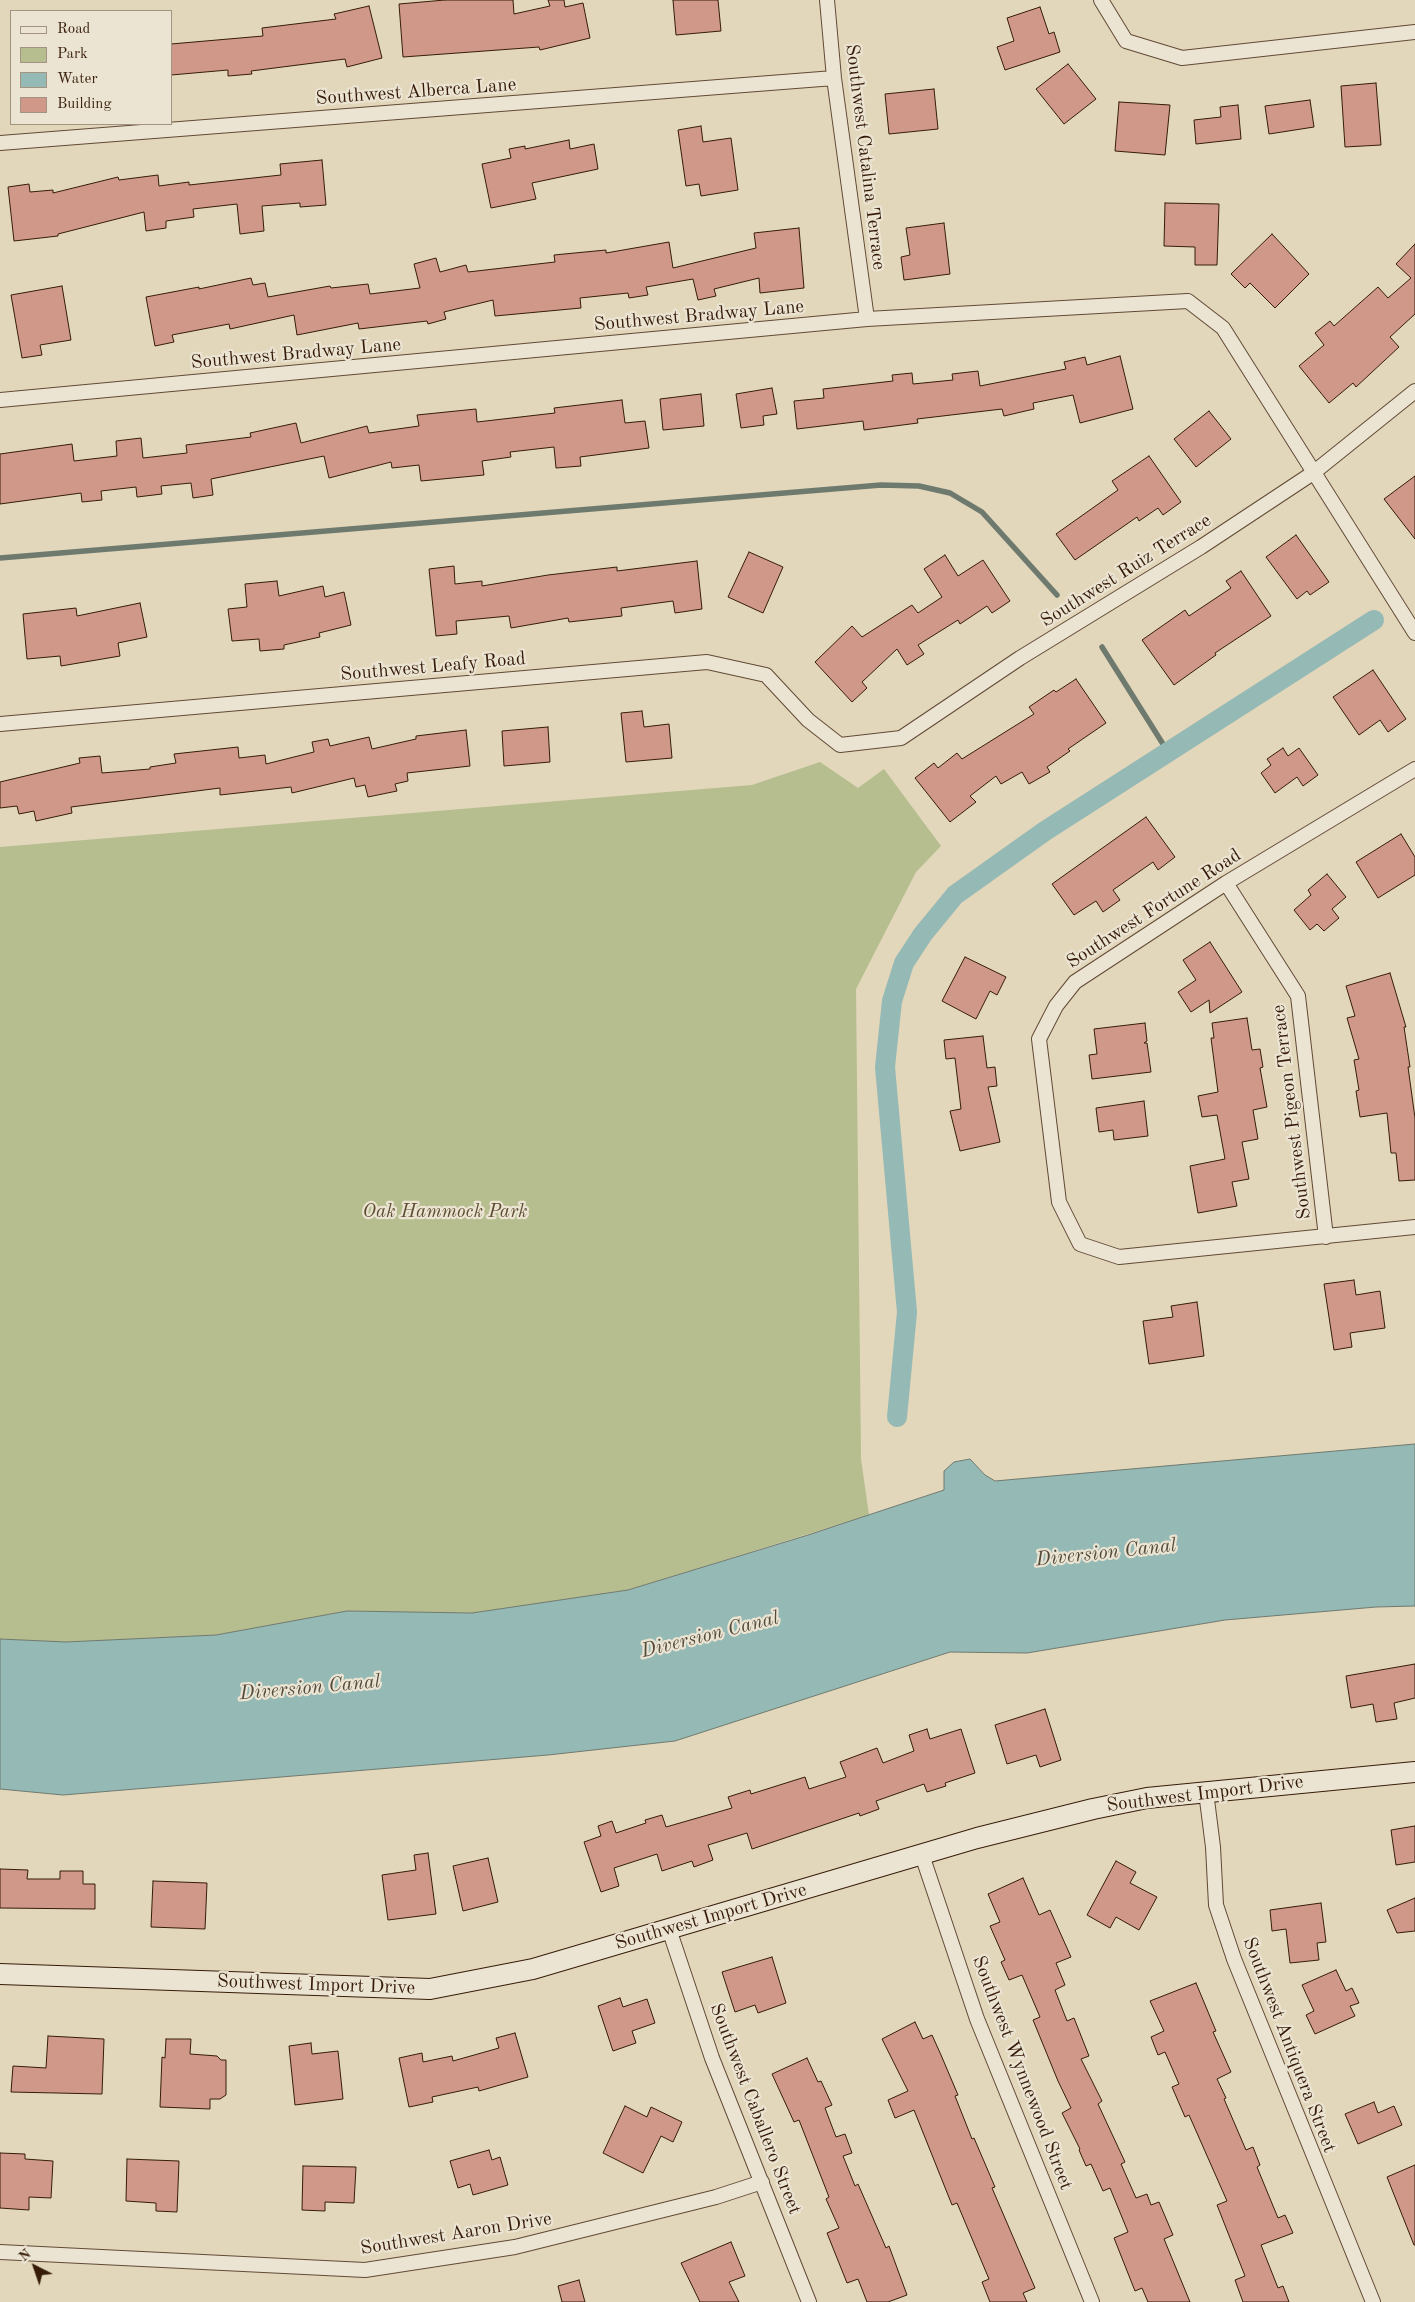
<!DOCTYPE html>
<html>
<head>
<meta charset="utf-8">
<style>
	body { margin:0 }
	#map { position:relative; width:1415px; height:2302px; overflow:hidden; background:#e2d6bb; font-family:"Old Standard TT",serif }
	canvas { display:block }
	.legend { position:absolute; left:10px; top:10px; width:162px; height:115px; box-sizing:border-box; background:#ece4d3; border:1px solid #a39482; margin:0; padding:6px 9px; list-style:none; font-size:15px; color:#361c08 }
	.legend li { display:flex; align-items:center; gap:10px; height:25px }
	.legend b { width:25px; border:1px solid #a39482 }
	.north { position:absolute; left:10px; top:2242px; width:50px; height:50px; -webkit-text-stroke:4px #ece4d3; paint-order:stroke; rotate:319deg; font-size:14px; font-weight:700; line-height:20px; text-align:center; color:#361c08 }
	.north::after { content:''; display:block; margin:auto; width:18px; height:22px; background:#361c08; clip-path:polygon(50% 0,100% 100%,50% 72%,0 100%) }
</style>
</head>
<body>
<div id="map">
<canvas width="1415" height="2302"></canvas>
<ul class="legend">
<li><b style="height:6px;background:#ece4d3"></b>Road</li>
<li><b style="height:14px;background:#b6bd8e"></b>Park</li>
<li><b style="height:14px;background:#95b9b4"></b>Water</li>
<li><b style="height:14px;background:#cf9889"></b>Building</li>
</ul>
<div class="north">N</div>
</div>
<script>
const ctx = document.querySelector('canvas').getContext('2d');
ctx.lineJoin = 'round';
function paint(path, color) { ctx.fillStyle = color; ctx.fill(path, 'evenodd'); }
const shape = rows => new Path2D(rows.map(r => 'M' + r).join(''));
function strokePath(path, color, width, dash) { ctx.strokeStyle = color; ctx.lineWidth = width; ctx.lineCap = dash ? 'butt' : 'round'; ctx.setLineDash(dash || []); ctx.stroke(path); }
function label(font, color, halo, rows, align = 'center') {
  ctx.font = font + ' "Old Standard TT",serif'; ctx.lineWidth = 4.5; ctx.setLineDash([]); ctx.textBaseline = 'middle'; ctx.strokeStyle = halo; ctx.fillStyle = color; for (const [text, x, y, turn = 0] of rows) {
    ctx.save(); ctx.translate(x, y); ctx.rotate((+turn || 0) * Math.PI / 180); ctx.textAlign = isNaN(turn) ? turn : align; if (halo) ctx.strokeText(text, 0, 0); ctx.fillText(text, 0, 0); ctx.restore();
  }
}
paint(shape([
	[820,762,858,788,884,769,941,846,916,872,856,989,861,1459,869,1515,628,1590,472,1613,347,1611,216,1635,66,1642,0,1639,0,847,752,785]
]), '#b6bd8e');
const water = shape([
	[1415,1444,1415,1606,1376,1607,1225,1620,1027,1653,950,1652,675,1741,548,1755,63,1795,0,1789,0,1639,66,1642,216,1635,347,1611,472,1613,628,1590,808,1535,944,1490,944,1471,954,1462,970,1459,985,1475,995,1481,1415,1444]
]);
paint(water, '#95b9b4');
strokePath(water, '#6f7a6f', 1);
strokePath(shape([
	[0,558,881,485,919,486,950,493,982,512,1057,595],
	[1102,647,1168,752]
]), '#6f7a6f', 5.5);
strokePath(shape([
	[897,1417,907,1312,885,1067,892,1001,904,963,923,934,955,895,1045,831,1374,620]
]), '#95b9b4', 20);
const building = shape([
	[445,0,513,0,514,14,550,6,548,0,564,0,565,7,583,3,590,38,540,50,539,47,403,57,399,4,445,0],
	[673,0,718,0,721,31,676,35,673,0],
	[369,6,382,58,347,67,345,59,251,71,252,74,228,76,228,70,171,75,171,44,263,36,262,28,336,19,334,14,369,6],
	[1040,7,1049,34,1054,32,1060,52,1005,70,997,47,1014,41,1007,18,1040,7],
	[1068,64,1096,99,1064,124,1036,89,1068,64],
	[1376,83,1381,145,1345,147,1341,86,1376,83],
	[934,89,938,129,889,134,885,94,934,89],
	[1310,100,1314,127,1269,134,1265,106,1310,100],
	[1119,102,1170,105,1165,155,1115,151,1119,102],
	[1238,105,1241,139,1196,144,1194,120,1221,117,1220,107,1238,105],
	[701,126,703,142,731,138,738,190,701,196,699,184,686,186,678,130,701,126],
	[569,140,570,149,594,144,598,169,532,183,536,199,491,208,482,164,511,158,509,149,525,146,525,149,569,140],
	[322,160,326,205,300,207,300,203,262,206,264,231,240,234,237,204,193,209,194,217,166,221,166,228,146,231,144,212,58,234,58,236,14,241,8,187,29,184,30,192,53,190,53,193,118,177,119,180,158,175,159,186,189,182,189,185,281,175,280,164,322,160],
	[1165,203,1219,204,1217,265,1195,265,1195,247,1164,246,1165,203],
	[944,223,950,274,904,280,901,257,910,255,906,228,944,223],
	[799,228,804,288,760,293,759,278,714,289,716,296,698,300,693,279,646,287,648,295,629,298,628,293,580,298,581,308,495,316,493,300,444,312,446,319,428,324,427,321,359,329,358,323,297,335,294,315,230,329,229,324,172,335,174,342,155,346,146,297,199,287,199,289,251,278,253,285,265,283,268,297,330,286,331,288,368,284,370,294,420,288,414,264,436,258,440,272,466,265,468,272,555,262,554,255,606,250,606,253,669,242,673,268,756,248,754,233,799,228],
	[1272,234,1309,274,1275,308,1250,283,1245,288,1231,274,1272,234],
	[1415,244,1415,314,1390,337,1399,347,1356,387,1353,383,1329,403,1299,366,1324,345,1315,333,1330,321,1334,326,1378,287,1388,298,1411,278,1396,264,1415,244],
	[62,286,71,340,40,345,42,355,22,358,11,295,62,286],
	[1120,356,1133,409,1080,423,1073,395,1033,403,1034,409,1004,416,1002,409,917,419,918,423,864,430,863,421,797,429,794,401,824,398,823,389,893,381,892,375,912,373,913,384,953,380,952,374,978,371,980,386,1066,369,1064,362,1085,357,1087,365,1120,356],
	[772,388,777,414,763,416,764,425,741,428,736,394,772,388],
	[701,394,704,426,663,430,660,399,701,394],
	[622,400,625,423,645,421,649,448,580,457,581,466,556,468,554,447,510,452,511,457,482,461,484,475,421,481,419,465,392,468,391,462,329,478,324,456,211,479,213,495,193,498,191,483,161,486,162,494,137,497,136,487,101,491,102,500,82,502,81,493,0,504,0,454,72,444,74,461,117,456,116,441,141,438,143,458,187,453,186,445,251,437,250,433,296,423,301,443,367,426,369,433,419,426,417,415,476,409,477,422,555,413,554,408,622,400],
	[1209,411,1231,439,1196,467,1174,439,1209,411],
	[1149,456,1181,502,1163,515,1158,508,1139,521,1137,517,1075,560,1056,534,1118,490,1112,481,1149,456],
	[1415,476,1415,539,1384,499,1415,476],
	[1296,535,1329,582,1310,595,1307,591,1297,599,1266,557,1296,535],
	[749,552,783,567,763,613,728,597,749,552],
	[945,555,958,576,983,560,1010,601,992,613,987,606,960,624,958,620,918,645,924,654,907,665,897,649,862,682,867,688,852,702,815,662,852,626,862,637,912,605,918,613,942,597,924,569,945,555],
	[697,561,702,609,675,613,673,601,621,608,622,616,569,622,568,618,511,628,509,616,456,621,457,634,436,636,429,569,454,566,455,584,482,581,482,586,548,575,617,567,617,571,697,561],
	[1241,571,1271,616,1215,653,1216,655,1174,685,1142,640,1185,610,1189,616,1231,588,1226,581,1241,571],
	[277,581,279,596,323,586,325,597,344,592,351,625,319,633,320,637,284,645,284,649,260,651,259,639,232,641,228,609,247,607,245,584,277,581],
	[140,603,147,637,118,643,120,656,61,666,60,656,27,659,23,614,76,608,77,616,140,603],
	[1373,670,1406,719,1388,732,1380,720,1359,735,1333,697,1373,670],
	[1076,679,1106,723,1068,749,1070,751,1047,767,1050,772,1029,784,1022,772,1001,784,996,776,970,796,976,802,950,822,915,778,934,763,938,768,957,753,962,759,1034,714,1029,707,1054,690,1056,692,1076,679],
	[642,711,644,727,669,724,672,758,626,762,621,713,642,711],
	[548,727,550,762,504,766,502,731,548,727],
	[466,730,470,766,407,773,408,781,395,784,397,791,368,797,365,785,356,787,354,778,292,793,291,787,220,795,220,788,71,807,72,813,36,821,34,811,19,814,17,806,0,808,0,782,80,763,79,758,100,756,102,773,150,769,150,767,176,763,174,754,238,747,239,758,265,755,266,764,314,752,312,742,328,739,330,746,369,737,372,749,416,739,416,736,466,730],
	[1283,748,1288,756,1299,748,1318,775,1303,786,1297,777,1275,793,1261,773,1271,765,1267,759,1283,748],
	[1146,817,1175,857,1158,870,1153,862,1113,890,1120,900,1103,912,1096,901,1074,915,1052,884,1146,817],
	[1401,834,1415,857,1415,875,1378,898,1356,862,1401,834],
	[1327,874,1346,897,1332,909,1339,918,1324,931,1317,924,1310,930,1294,910,1311,895,1308,890,1327,874],
	[1210,942,1242,992,1210,1013,1209,1000,1191,1012,1178,992,1196,980,1183,960,1210,942],
	[965,957,1006,977,997,995,990,991,976,1019,942,1001,965,957],
	[1390,973,1406,1027,1404,1027,1410,1067,1408,1067,1415,1118,1415,1180,1399,1181,1396,1153,1391,1153,1387,1113,1360,1117,1356,1091,1359,1090,1354,1060,1359,1059,1347,1018,1355,1016,1346,986,1390,973],
	[1247,1018,1252,1050,1260,1049,1263,1067,1260,1068,1267,1107,1253,1110,1258,1139,1242,1142,1249,1179,1232,1182,1237,1206,1198,1213,1190,1166,1225,1159,1217,1115,1202,1117,1198,1096,1218,1092,1211,1038,1214,1038,1212,1023,1247,1018],
	[1145,1023,1147,1041,1144,1043,1147,1043,1151,1072,1092,1079,1089,1055,1097,1054,1094,1029,1145,1023],
	[983,1036,987,1068,995,1067,997,1086,988,1087,1000,1142,960,1151,950,1111,961,1109,955,1058,946,1059,944,1040,983,1036],
	[1144,1101,1148,1136,1114,1140,1113,1130,1099,1132,1096,1108,1144,1101],
	[1354,1280,1356,1295,1380,1291,1385,1328,1350,1333,1352,1347,1334,1350,1324,1284,1354,1280],
	[1197,1302,1204,1356,1149,1364,1143,1321,1173,1317,1171,1306,1197,1302],
	[1415,1664,1415,1698,1394,1703,1397,1719,1376,1722,1373,1704,1351,1708,1346,1676,1415,1664],
	[1045,1709,1061,1760,1040,1767,1036,1755,1007,1764,995,1725,1045,1709],
	[927,1729,930,1739,961,1729,975,1773,945,1783,946,1786,927,1792,924,1784,876,1801,879,1809,860,1816,859,1813,752,1849,747,1833,708,1845,713,1860,694,1867,692,1861,662,1871,657,1854,614,1868,619,1886,601,1892,584,1842,601,1836,598,1826,612,1821,616,1833,646,1823,645,1820,662,1815,666,1827,732,1808,728,1797,750,1790,751,1794,805,1777,809,1789,846,1777,840,1762,877,1748,883,1763,914,1751,909,1735,927,1729],
	[1415,1826,1415,1862,1396,1865,1391,1830,1415,1826],
	[428,1853,436,1914,388,1920,382,1875,416,1870,414,1855,428,1853],
	[488,1858,498,1902,463,1911,453,1866,488,1858],
	[1116,1861,1136,1872,1130,1883,1157,1897,1139,1930,1116,1917,1110,1928,1087,1915,1116,1861],
	[0,1869,28,1870,27,1879,60,1879,60,1871,83,1871,83,1884,95,1884,95,1909,0,1908,0,1869],
	[1023,1878,1039,1915,1050,1910,1071,1957,1056,1963,1065,1985,1055,1990,1067,2021,1074,2018,1089,2056,1081,2059,1102,2101,1098,2104,1125,2162,1121,2164,1136,2198,1147,2194,1151,2205,1159,2202,1173,2235,1164,2239,1190,2302,1148,2302,1142,2288,1135,2291,1114,2238,1128,2232,1110,2188,1103,2191,1091,2164,1086,2166,1079,2150,1080,2149,1062,2113,1071,2108,1058,2081,1033,2020,1040,2017,1022,1975,1009,1980,1001,1962,1005,1960,990,1926,1000,1922,988,1894,1023,1878],
	[153,1881,207,1883,205,1929,151,1927,153,1881],
	[1415,1898,1415,1931,1397,1933,1387,1910,1415,1898],
	[1321,1903,1326,1942,1317,1943,1319,1960,1290,1963,1286,1929,1272,1931,1270,1910,1321,1903],
	[772,1957,786,2003,758,2013,755,2005,735,2012,722,1972,772,1957],
	[1336,1970,1346,1991,1352,1988,1359,2003,1350,2006,1355,2016,1315,2034,1306,2015,1314,2011,1302,1985,1336,1970],
	[1196,1983,1216,2031,1213,2032,1231,2072,1217,2079,1226,2098,1224,2099,1246,2150,1253,2147,1260,2165,1257,2167,1278,2218,1285,2215,1293,2233,1261,2245,1278,2288,1283,2286,1289,2302,1243,2302,1235,2280,1245,2276,1217,2205,1227,2201,1189,2115,1185,2117,1172,2087,1179,2084,1165,2052,1158,2055,1151,2037,1164,2031,1150,2001,1196,1983],
	[620,1998,623,2007,647,1999,655,2023,632,2031,636,2043,613,2051,598,2006,620,1998],
	[915,2022,923,2039,932,2035,941,2055,958,2095,955,2096,972,2139,974,2138,995,2187,992,2188,1035,2288,1023,2293,1027,2302,990,2302,982,2282,989,2279,957,2203,952,2205,914,2110,895,2118,888,2100,908,2091,882,2039,915,2022],
	[515,2033,528,2077,479,2091,478,2087,432,2097,433,2102,409,2107,399,2058,422,2053,423,2062,452,2056,453,2061,499,2048,496,2038,515,2033],
	[48,2036,104,2039,102,2094,11,2092,13,2066,46,2068,48,2036],
	[166,2039,191,2039,190,2054,217,2056,221,2060,226,2060,226,2095,220,2099,210,2099,210,2109,160,2107,162,2057,165,2058,166,2039],
	[311,2043,312,2054,338,2051,343,2099,295,2105,289,2046,311,2043],
	[807,2058,818,2082,821,2081,832,2105,825,2108,836,2137,845,2134,852,2153,843,2156,855,2186,858,2184,886,2248,889,2246,907,2295,888,2302,867,2302,858,2279,847,2283,827,2233,839,2228,826,2199,829,2197,799,2120,794,2122,772,2074,807,2058],
	[1374,2102,1378,2113,1394,2106,1402,2125,1358,2144,1345,2114,1374,2102],
	[625,2106,647,2117,651,2107,682,2122,673,2142,661,2136,643,2173,603,2153,625,2106],
	[489,2150,492,2160,500,2157,508,2185,473,2195,470,2184,458,2188,450,2161,489,2150],
	[0,2153,25,2154,25,2159,53,2161,51,2198,29,2197,29,2210,0,2208,0,2153],
	[127,2159,179,2161,177,2212,156,2211,156,2203,126,2201,127,2159],
	[1415,2165,1415,2245,1414,2245,1387,2177,1415,2165],
	[303,2166,356,2167,354,2203,325,2202,325,2211,302,2210,303,2166],
	[731,2242,745,2276,729,2282,739,2302,700,2302,681,2263,731,2242],
	[579,2280,585,2302,562,2302,558,2286,579,2280]
]);
paint(building, '#cf9889');
strokePath(building, '#361c08', 1);
const street = shape([
	[827,0,834,78,867,319],
	[1101,0,1126,41,1182,58,1415,32],
	[0,143,834,78],
	[0,400,867,319,1188,301,1223,328,1415,633],
	[0,724,707,662,766,675,808,720,840,745,901,738,1020,658,1201,547,1313,473,1415,391],
	[1415,769,1226,883,1075,982,1056,1006,1039,1039,1059,1202,1080,1244,1119,1257,1415,1227],
	[1226,883,1298,996,1326,1237],
	[1206,1792,1213,1847,1216,1905,1234,1959,1373,2302],
	[922,1855,977,2019,1092,2302],
	[669,1929,712,2058,809,2302],
	[0,2252,365,2270,515,2247,716,2197,762,2182]
]);
const secondary = shape([
	[0,1974,430,1989,533,1969,977,1838,1093,1809,1147,1798,1415,1772]
]);
strokePath(street, '#614a35', 16);
strokePath(secondary, '#361c08', 22);
strokePath(street, '#ece4d3', 14);
strokePath(secondary, '#ece4d3', 20);
label('19px', '#361c08', '#ece4d3', [
	["Southwest Alberca Lane",416,92,-4],
	["Southwest Catalina Terrace",865,157,83],
	["Southwest Bradway Lane",699,316,-5],
	["Southwest Bradway Lane",296,354,-5],
	["Southwest Ruiz Terrace",1126,571,-32],
	["Southwest Leafy Road",433,667,-5],
	["Southwest Fortune Road",1154,909,-33],
	["Southwest Pigeon Terrace",1292,1112,-97],
	["Southwest Import Drive",1205,1794,-7],
	["Southwest Import Drive",711,1917,-16],
	["Southwest Import Drive",316,1985,2],
	["Southwest Antiquera Street",1289,2045,69],
	["Southwest Wynnewood Street",1022,2073,69],
	["Southwest Caballero Street",755,2109,69],
	["Southwest Aaron Drive",456,2234,-9]
]);
label('italic 19px', '#5c4c30', '#ece4d3', [
	["Oak Hammock Park",445,1212]
]);
label('italic 20px', '#524b3c', '#ece4d3', [
	["Diversion Canal",1106,1553,-6],
	["Diversion Canal",710,1635,-14],
	["Diversion Canal",310,1688,-5]
]);
</script>
</body>
</html>
